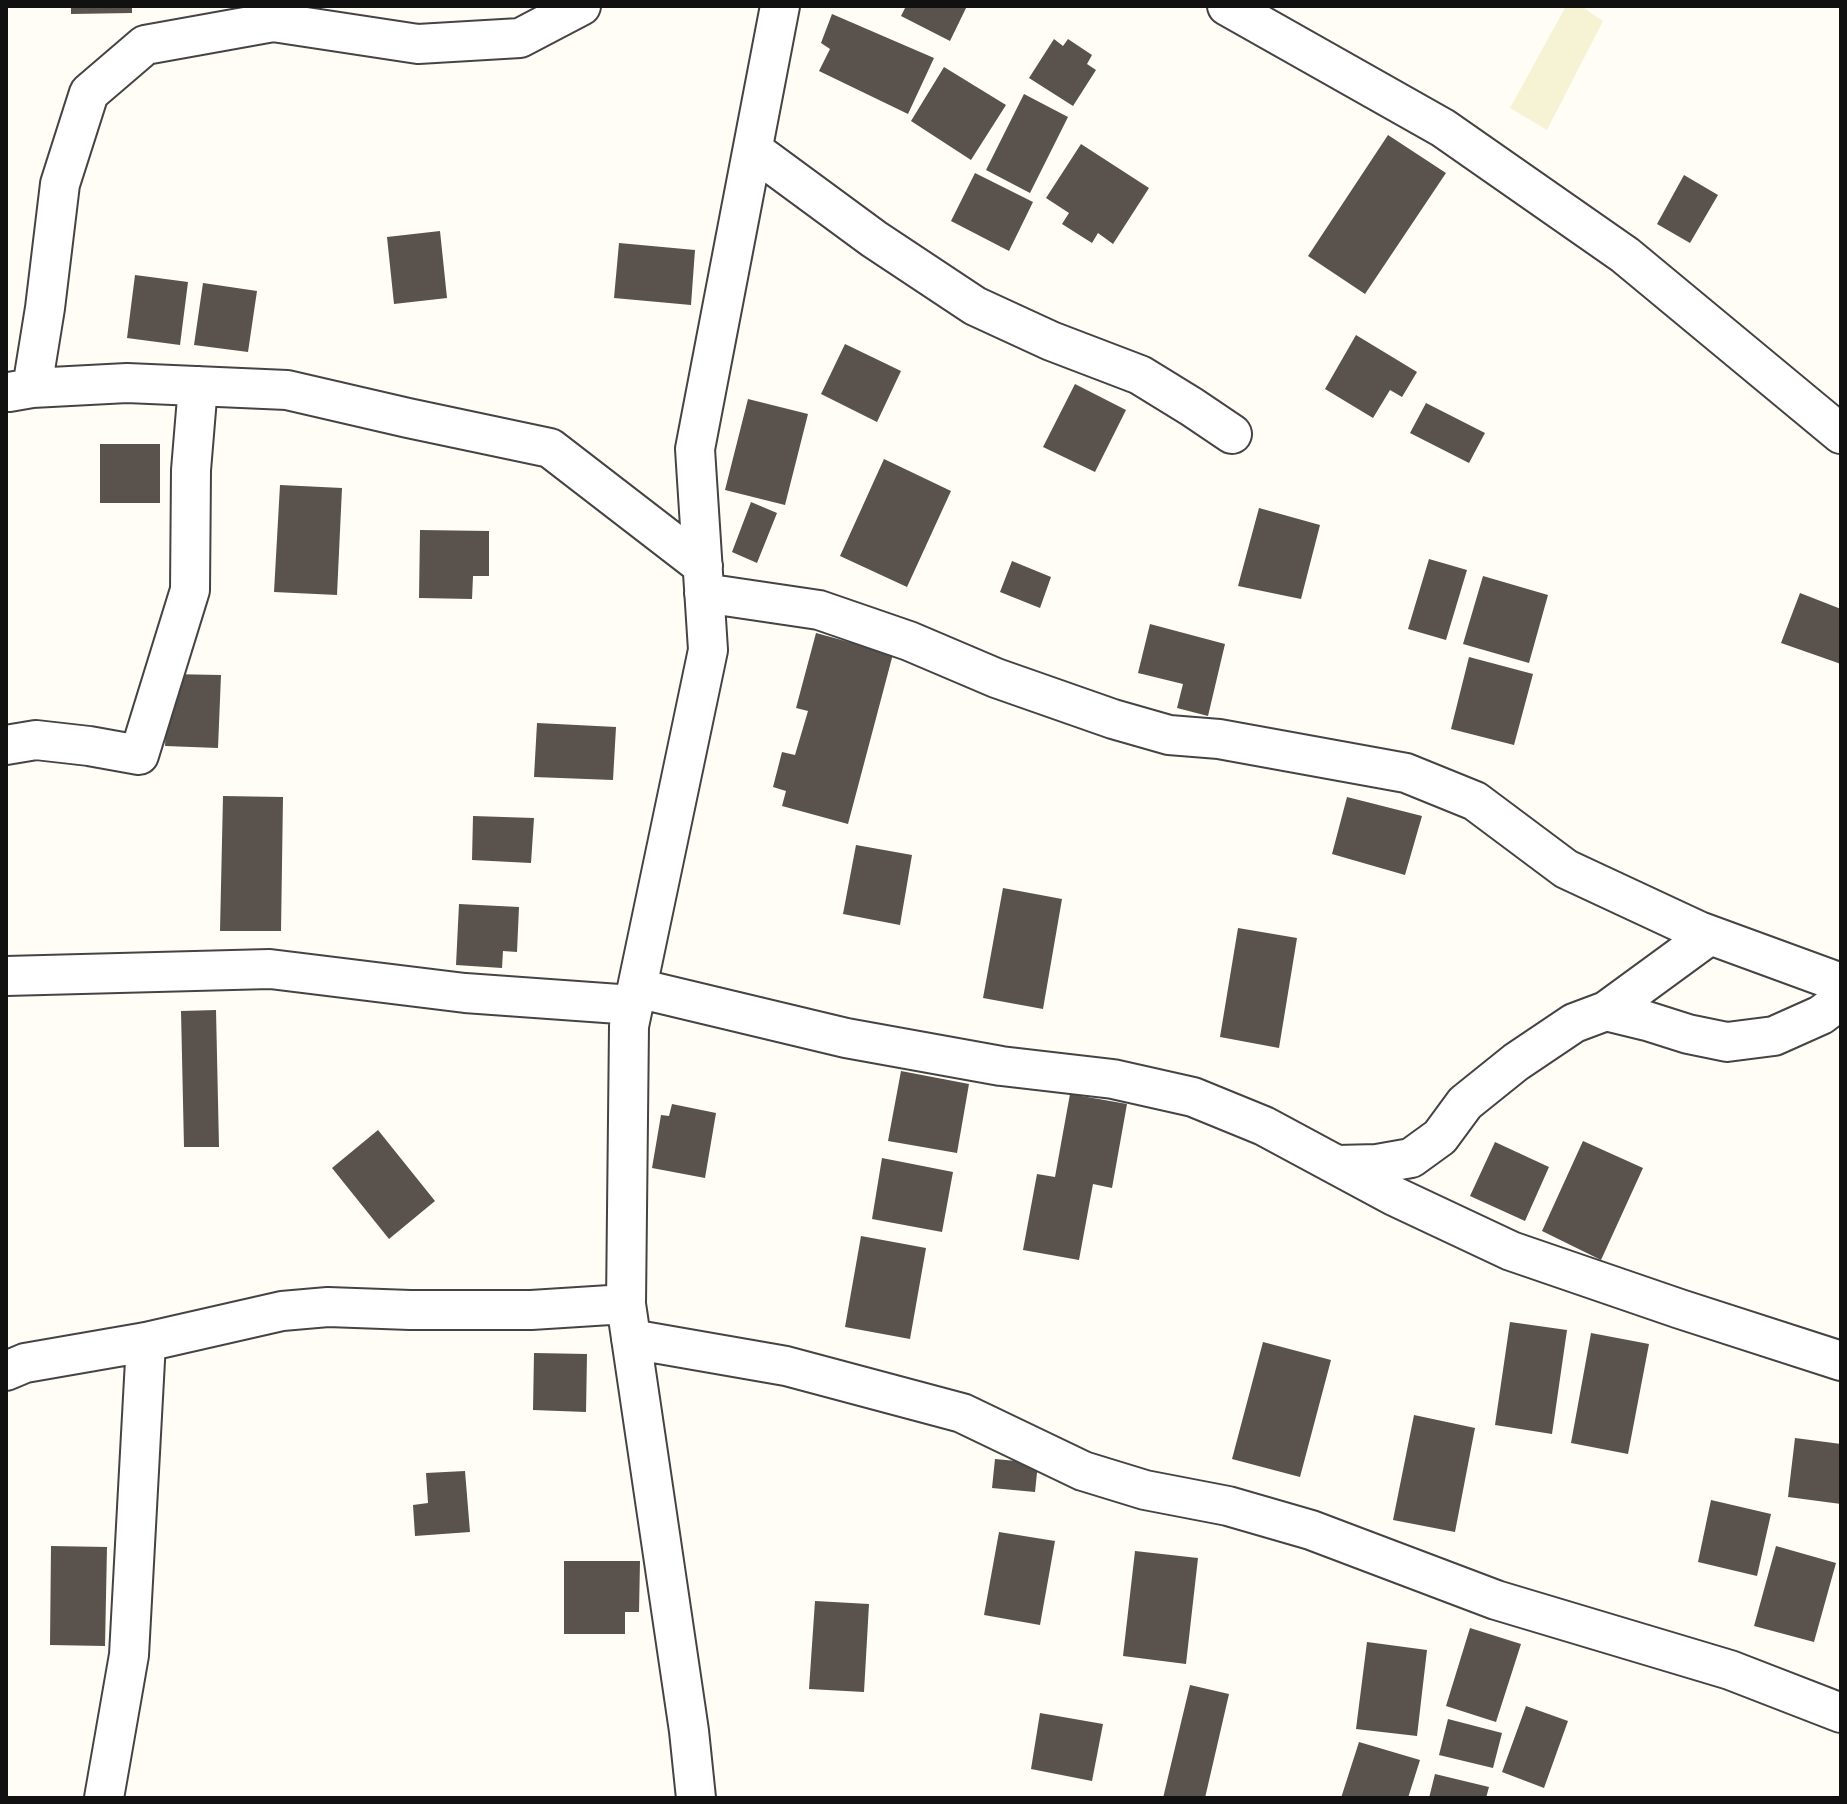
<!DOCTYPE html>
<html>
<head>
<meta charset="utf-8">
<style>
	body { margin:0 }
	#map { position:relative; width:1847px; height:1804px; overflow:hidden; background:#fffdf5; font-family:"Playfair Display",serif }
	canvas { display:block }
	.frame { position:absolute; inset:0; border:8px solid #111; pointer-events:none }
</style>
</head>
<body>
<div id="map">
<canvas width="1847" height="1804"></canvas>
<div class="frame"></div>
</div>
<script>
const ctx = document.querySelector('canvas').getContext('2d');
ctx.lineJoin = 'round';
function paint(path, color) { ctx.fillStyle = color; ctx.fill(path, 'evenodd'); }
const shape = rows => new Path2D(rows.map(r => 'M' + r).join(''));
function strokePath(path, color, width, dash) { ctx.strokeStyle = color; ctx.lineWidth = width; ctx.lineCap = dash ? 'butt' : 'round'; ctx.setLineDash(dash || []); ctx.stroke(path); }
paint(shape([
	[1566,6,1581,6,1603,21,1547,130,1510,108]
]), '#f6f3d4');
paint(shape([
	[71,6,132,6,132,13,71,14],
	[906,6,967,6,950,41,901,16],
	[832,14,934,58,908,114,819,71,830,49,821,43],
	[1054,39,1063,46,1068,39,1092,55,1087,64,1096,70,1073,106,1029,78],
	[944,67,1006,105,971,160,911,121],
	[1024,94,1068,117,1030,193,986,170],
	[1388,135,1446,173,1365,294,1308,256],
	[1081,144,1149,188,1113,244,1098,233,1092,243,1062,224,1069,213,1046,198],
	[975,173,1033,202,1009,251,951,221],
	[1684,175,1718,195,1690,243,1657,224],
	[440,231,447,298,394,304,387,237],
	[619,243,695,250,691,305,614,298],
	[135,275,188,282,180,345,127,338],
	[203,283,257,291,248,352,194,345],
	[1356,335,1417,372,1402,397,1390,390,1373,418,1325,389],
	[845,344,901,371,877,422,821,394],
	[1075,384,1126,410,1095,472,1043,447],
	[748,399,808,414,785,505,725,490],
	[1426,403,1485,433,1469,463,1410,433],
	[100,444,160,444,160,503,100,503],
	[884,459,951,491,907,587,840,556],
	[280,485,342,488,337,595,274,592],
	[751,502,777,513,757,563,732,552],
	[1259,508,1320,525,1301,599,1238,586],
	[420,530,489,531,489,576,473,576,472,599,419,598],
	[1429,559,1467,570,1446,640,1408,629],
	[1012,561,1051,577,1040,608,1000,592],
	[1483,576,1548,595,1529,663,1463,644],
	[1800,593,1841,609,1841,664,1781,643],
	[1150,624,1225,644,1208,716,1177,708,1183,684,1138,673],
	[816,633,893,654,848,824,782,806,786,791,773,787,782,752,795,755,808,711,796,708],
	[1469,657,1533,674,1514,745,1451,729],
	[168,674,221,675,218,748,165,746],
	[537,723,616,727,613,780,534,777],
	[223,796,283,797,281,931,220,931],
	[1347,797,1422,816,1405,875,1332,854],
	[473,816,534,818,531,863,472,860],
	[856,845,912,855,900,925,843,914],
	[1003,888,1062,899,1043,1009,983,998],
	[459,904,519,907,517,952,503,951,502,968,456,965],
	[1238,928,1297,938,1279,1048,1220,1037],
	[216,1010,219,1147,184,1147,181,1011],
	[901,1071,969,1084,957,1153,888,1141],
	[1070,1094,1127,1104,1112,1188,1093,1184,1079,1260,1023,1250,1037,1174,1055,1177],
	[672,1104,716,1113,705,1178,652,1168,661,1115,669,1116],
	[378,1130,435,1201,389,1239,332,1168],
	[1583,1141,1643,1168,1601,1260,1542,1231],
	[1495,1142,1549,1167,1525,1221,1470,1196],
	[882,1158,953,1172,942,1232,872,1219],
	[861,1236,926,1248,910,1339,845,1327],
	[1510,1322,1567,1330,1552,1434,1495,1425],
	[1591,1333,1649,1344,1628,1454,1571,1443],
	[1263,1342,1331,1360,1300,1477,1232,1459],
	[534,1353,587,1354,586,1412,533,1410],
	[1414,1415,1475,1428,1455,1532,1393,1520],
	[1795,1438,1841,1444,1841,1504,1788,1497],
	[995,1459,1038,1463,1035,1492,992,1488],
	[465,1471,470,1532,415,1536,413,1505,428,1503,426,1473],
	[1711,1500,1771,1514,1757,1576,1698,1562],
	[999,1532,1055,1541,1040,1625,984,1615],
	[51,1546,107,1547,105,1646,50,1645],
	[1776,1546,1836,1563,1814,1642,1754,1626],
	[1135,1551,1198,1558,1186,1664,1123,1656],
	[564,1561,640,1561,639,1612,625,1612,625,1634,564,1634],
	[815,1601,869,1604,864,1692,809,1689],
	[1470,1628,1521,1644,1496,1722,1446,1706],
	[1367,1642,1427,1650,1417,1736,1356,1729],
	[1190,1685,1229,1694,1205,1798,1163,1798],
	[1526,1706,1568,1721,1544,1788,1502,1772],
	[1040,1713,1103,1724,1092,1781,1031,1769],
	[1448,1719,1502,1733,1493,1768,1439,1755],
	[1359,1742,1420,1760,1408,1798,1341,1798],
	[1435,1774,1489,1787,1486,1798,1429,1798]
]), '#5a524d');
const street = shape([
	[1227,6,1443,128,1625,255,1841,434],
	[753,150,874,239,975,306,1051,341,1140,375,1192,407,1232,434],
	[32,388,45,308,60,184,89,93,145,45,273,22,418,44,520,38,581,6],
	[9,392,32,388,127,383,287,390,408,418,550,448,703,566],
	[704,593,819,610,909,641,996,678,1113,719,1169,735,1219,739,1406,773,1475,801,1566,869,1699,931,1841,983],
	[6,745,36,740,89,746,139,755,190,590,191,470,198,386],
	[6,976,270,969,465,993,633,1005],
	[637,988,846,1038,1001,1066,1113,1079,1193,1097,1264,1126,1394,1196,1511,1251,1680,1309,1841,1361],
	[1606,1011,1710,935],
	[1337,1165,1377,1164,1411,1158,1440,1137,1465,1103,1516,1062,1574,1023,1606,1011,1647,1021,1688,1034,1727,1042,1774,1036,1821,1015,1841,1000],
	[631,1339,786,1366,962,1413,1083,1471,1145,1490,1228,1506,1311,1530,1496,1600,1730,1670,1841,1713],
	[6,1371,25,1363,146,1342,282,1311,328,1307,410,1310,531,1310,626,1304],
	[104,1798,129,1655,146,1342],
	[696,1798,689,1731,626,1304,629,1026,708,650,695,449,780,6]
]);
strokePath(street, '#444', 42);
strokePath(street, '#fff', 38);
</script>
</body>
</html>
